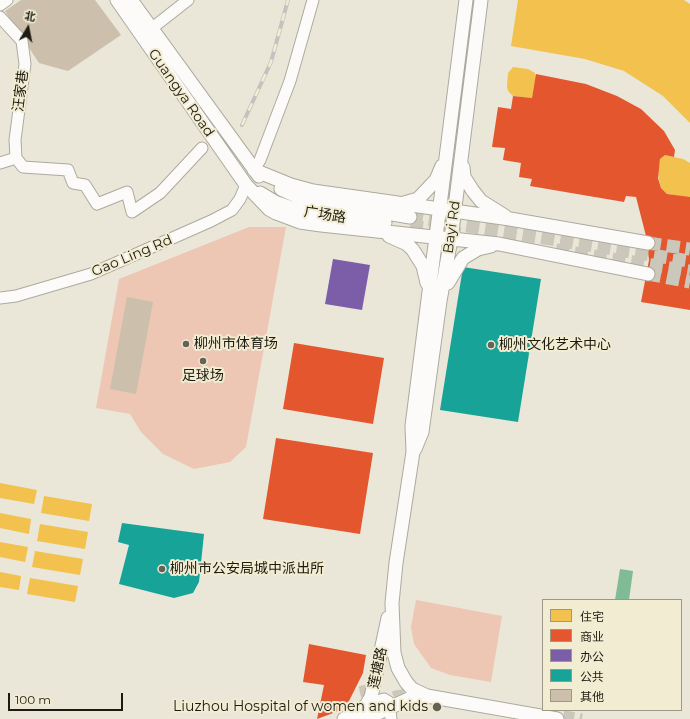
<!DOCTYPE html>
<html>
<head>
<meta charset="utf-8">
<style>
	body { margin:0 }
	#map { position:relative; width:690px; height:719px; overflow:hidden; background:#eae7d9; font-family:Montserrat,"Noto Sans SC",sans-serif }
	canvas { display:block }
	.legend { position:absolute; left:542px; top:599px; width:140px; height:112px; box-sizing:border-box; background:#f1ecd2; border:1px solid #9c9885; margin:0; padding:5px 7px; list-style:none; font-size:12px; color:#1d1b11 }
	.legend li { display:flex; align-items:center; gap:8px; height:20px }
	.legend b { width:20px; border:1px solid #9c9885 }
	.north { position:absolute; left:8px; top:8px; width:40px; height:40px; -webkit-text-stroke:3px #f1ecd2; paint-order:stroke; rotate:10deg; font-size:11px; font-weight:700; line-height:16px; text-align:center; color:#1d1b11 }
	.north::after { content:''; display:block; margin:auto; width:14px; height:18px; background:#1d1b11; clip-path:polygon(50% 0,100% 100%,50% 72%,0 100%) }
	.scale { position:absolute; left:8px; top:693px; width:115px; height:18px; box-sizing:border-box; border:2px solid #1d1b11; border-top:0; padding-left:5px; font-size:12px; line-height:14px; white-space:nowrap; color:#1d1b11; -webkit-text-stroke:3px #f1ecd2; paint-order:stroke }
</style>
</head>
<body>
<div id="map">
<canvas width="690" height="719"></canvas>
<ul class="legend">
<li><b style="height:11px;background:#f2c14e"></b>住宅</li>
<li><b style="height:11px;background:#e4572e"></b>商业</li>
<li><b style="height:11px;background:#7b5ea7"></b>办公</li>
<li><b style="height:11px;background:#17a398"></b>公共</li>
<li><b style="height:11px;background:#ccbfac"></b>其他</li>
</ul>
<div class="north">北</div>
<div class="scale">100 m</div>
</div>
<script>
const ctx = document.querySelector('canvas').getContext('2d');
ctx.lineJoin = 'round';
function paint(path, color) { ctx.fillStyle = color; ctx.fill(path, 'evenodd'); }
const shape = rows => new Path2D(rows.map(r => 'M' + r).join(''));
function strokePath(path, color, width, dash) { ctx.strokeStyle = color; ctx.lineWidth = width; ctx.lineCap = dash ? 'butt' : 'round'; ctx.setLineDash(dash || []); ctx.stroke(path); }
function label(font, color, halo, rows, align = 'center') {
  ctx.font = font + ' Montserrat,"Noto Sans SC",sans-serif'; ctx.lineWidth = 4; ctx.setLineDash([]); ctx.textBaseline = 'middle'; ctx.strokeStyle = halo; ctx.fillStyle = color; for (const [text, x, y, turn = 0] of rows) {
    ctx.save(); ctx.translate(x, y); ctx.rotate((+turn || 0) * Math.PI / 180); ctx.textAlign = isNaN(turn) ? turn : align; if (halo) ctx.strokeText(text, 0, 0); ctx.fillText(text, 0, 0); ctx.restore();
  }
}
paint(shape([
	[249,227,286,227,246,447,230,462,194,469,163,454,141,432,130,414,96,408,119,279],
	[416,600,502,616,491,682,450,675,431,668,414,644,411,627]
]), '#edc6b4');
paint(shape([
	[620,569,633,571,629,600,615,600]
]), '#80bb96');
paint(shape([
	[518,0,684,0,690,4,690,123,663,96,624,71,585,59,511,46],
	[513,67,528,69,535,73,536,77,532,98,513,96,508,91,507,86,508,73],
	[665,155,683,159,690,163,690,198,667,194,661,188,658,175,660,159],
	[0,483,37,490,34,504,0,498],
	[44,496,92,504,89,521,41,513],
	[0,513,31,519,29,534,0,528],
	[40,524,88,532,85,549,37,541],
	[0,542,28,547,25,562,0,557],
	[35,551,83,559,80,575,32,567],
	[0,572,21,576,19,590,0,587],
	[30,578,78,586,75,602,27,594]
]), '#f2c14e');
paint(shape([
	[536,74,586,84,617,96,641,109,664,131,675,150,674,157,665,155,660,159,658,178,661,188,667,194,690,197,690,310,641,302,649,260,646,236,636,197,626,196,624,202,530,186,532,179,519,177,521,163,503,160,505,148,492,147,498,107,511,109,513,96,532,98],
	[294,343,384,358,373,424,283,409],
	[276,438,373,453,360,534,263,519],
	[309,644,366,655,363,673,349,701,336,712,317,719,324,685,303,682]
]), '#e4572e');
paint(shape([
	[333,259,370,265,362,310,325,304]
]), '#7b5ea7');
paint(shape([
	[463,267,541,279,518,422,440,410],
	[122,523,204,534,199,582,193,593,174,598,119,584,129,545,118,542]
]), '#17a398');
paint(shape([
	[21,0,95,0,121,35,68,71,39,63,5,11],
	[127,297,153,302,136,394,110,389]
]), '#ccbfac');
strokePath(shape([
	[364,685,369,708],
	[379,704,396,696,416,692],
	[547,713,582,719]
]), '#cbc8bb', 11, [11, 5.5]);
strokePath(shape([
	[410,217,690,261],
	[410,226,462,234],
	[648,243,690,249],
	[556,250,690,271],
	[648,274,690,282]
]), '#cbc8bb', 13, [13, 6]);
const minor = shape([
	[0,5,7,0],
	[0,17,22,41,25,64,15,140,16,158,0,163],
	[151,29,188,0],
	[16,158,23,167,68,170,73,183,85,185,97,204,127,192,132,212,160,193,202,148],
	[254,170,260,160,290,81,313,0],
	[0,298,16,296,91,274,211,221,232,210,240,199,246,185],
	[367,704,384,699,389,702,391,719]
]);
const major = shape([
	[117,0,246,185,269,209,276,213,300,222,321,225,499,244,648,274],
	[131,0,259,176],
	[466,0,412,426,413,452,396,563,392,603,394,653,398,668,406,682,412,689,427,696,557,719],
	[463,167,464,177,473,191,481,201,505,216],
	[254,170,291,185,313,191,510,219,648,243],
	[281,189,301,198,322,202,410,217],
	[260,193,275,202,303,212,385,223],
	[404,203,418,199,436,180,442,166],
	[389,236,407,244,413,250,423,266,427,283],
	[448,283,463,258,478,249,491,246],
	[415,449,422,432,440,301,451,239,481,0],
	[344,719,361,710,367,704,371,697,388,618],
	[365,719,411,698,427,696]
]);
strokePath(minor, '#acaa9f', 13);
strokePath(major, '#acaa9f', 15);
strokePath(minor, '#fcfbf9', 11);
strokePath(major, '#fcfbf9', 13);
const rail = shape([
	[242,125,271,62,288,0]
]);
strokePath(rail, '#c3c2be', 4);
strokePath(rail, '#f1ecd2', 2.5, [8]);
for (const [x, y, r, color] of [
	[186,344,4,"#656257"],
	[491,345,4,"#656257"],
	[203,361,4,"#656257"],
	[162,569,4,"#656257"],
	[437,707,5,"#656257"]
]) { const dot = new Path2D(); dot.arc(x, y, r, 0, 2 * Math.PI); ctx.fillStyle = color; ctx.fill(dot); strokePath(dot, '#f1ecd2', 1.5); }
label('14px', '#1d1b11', '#f1ecd2', [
	["汪家巷",21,91,-83],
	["Guangya Road",181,93,55],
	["广场路",325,215,9],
	["Bayi Rd",452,227,-82],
	["Gao Ling Rd",132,256,-23],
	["莲塘路",378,668,-78]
]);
label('14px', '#1d1b11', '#f1ecd2', [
	["柳州市体育场",194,344],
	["柳州文化艺术中心",499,345],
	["足球场",203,376,"center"],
	["柳州市公安局城中派出所",170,569],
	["Liuzhou Hospital of women and kids",428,707,"right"]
], 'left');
</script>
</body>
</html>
